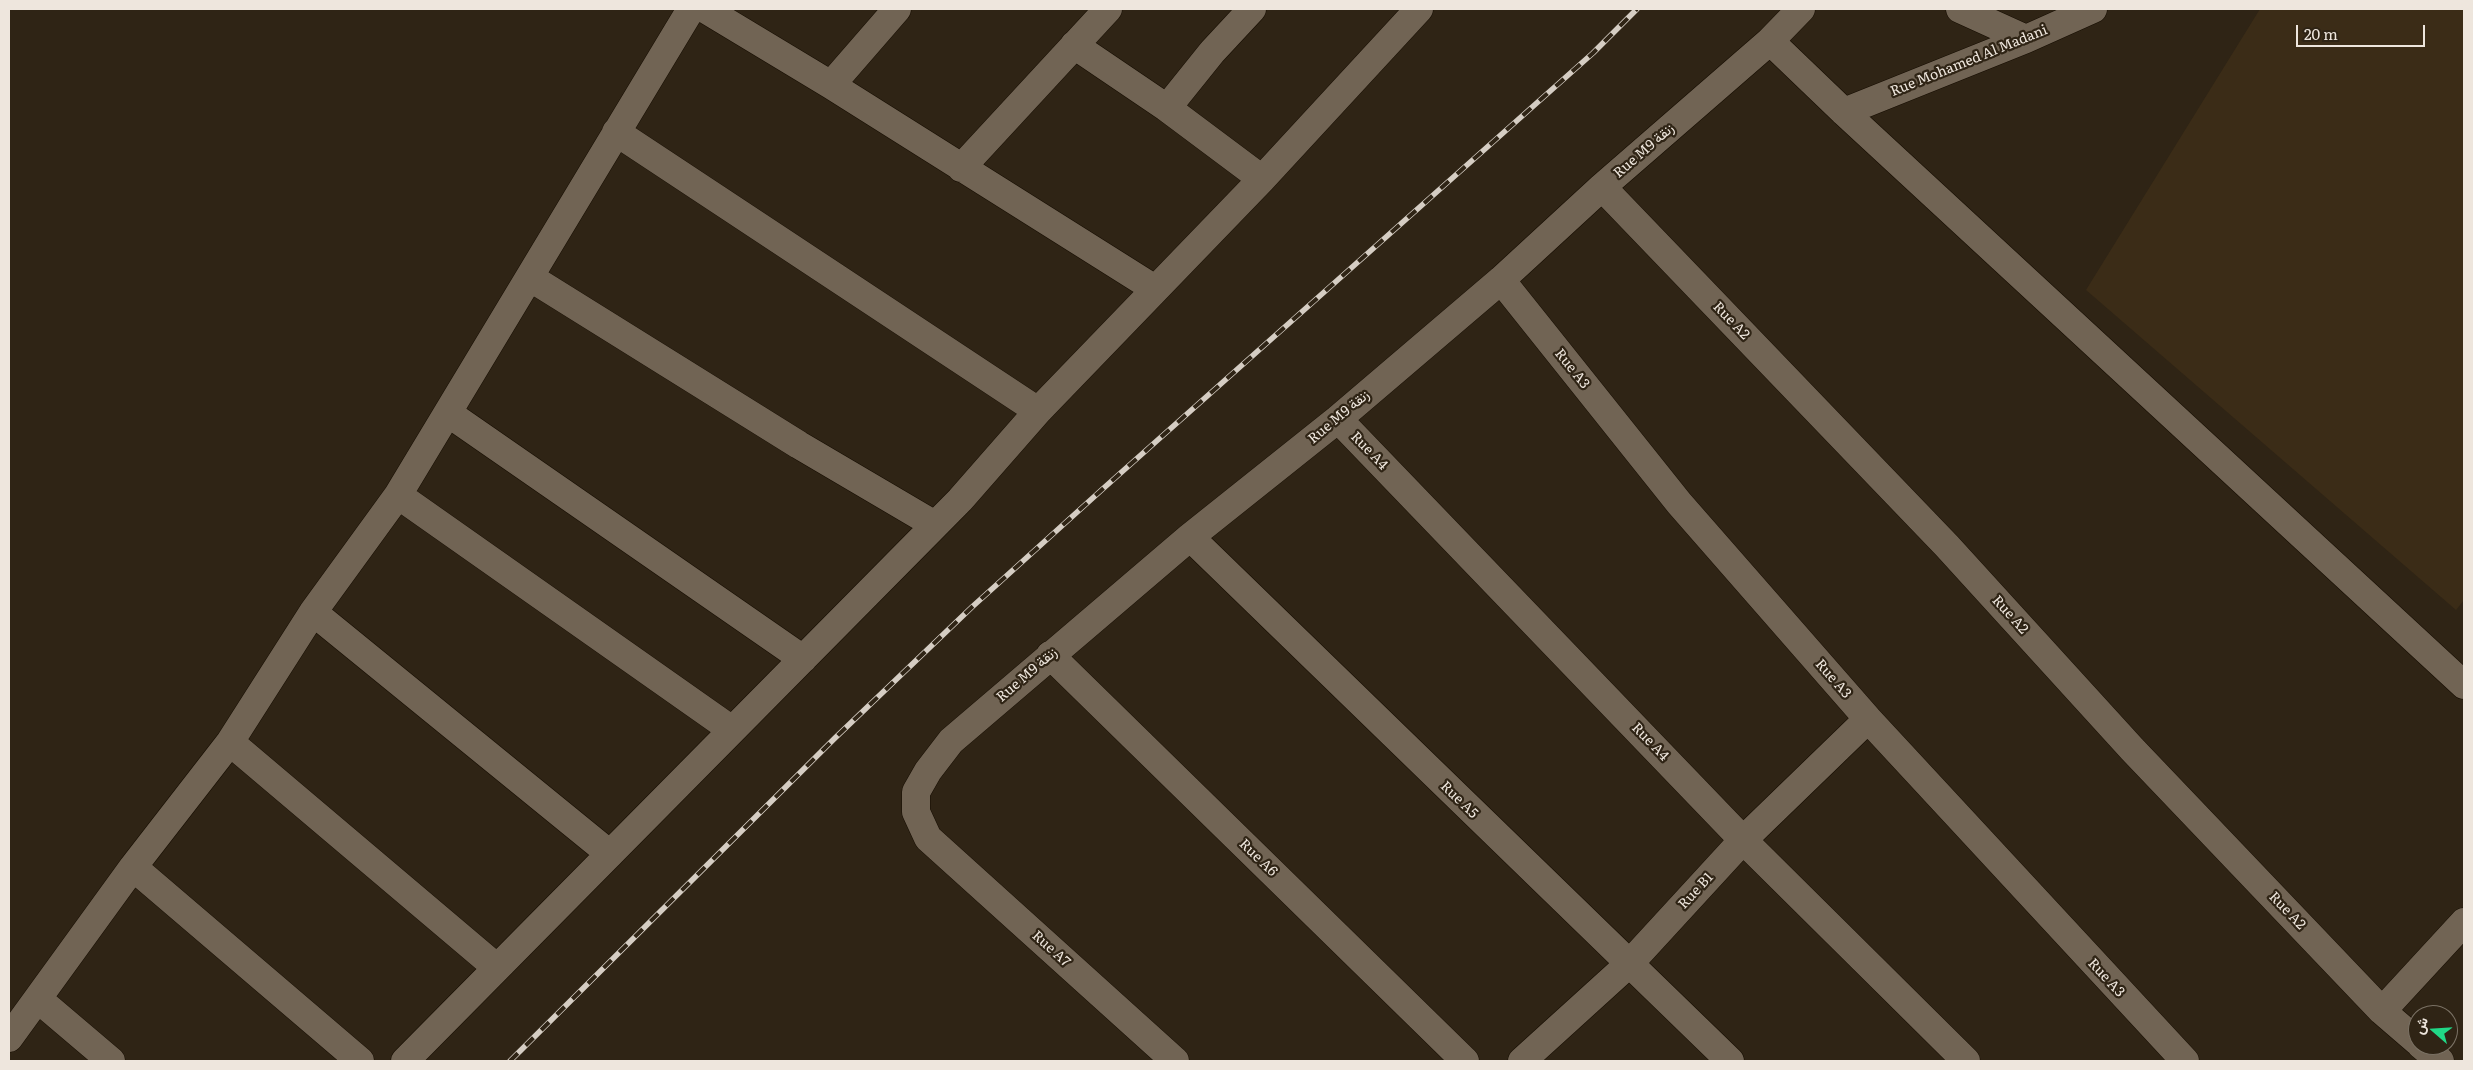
<!DOCTYPE html>
<html>
<head>
<meta charset="utf-8">
<style>
	body { margin:0 }
	#map { position:relative; width:2473px; height:1070px; overflow:hidden; background:#2f2415; font-family:Literata,Vazirmatn,serif }
	canvas { display:block }
	.frame { position:absolute; inset:0; border:10px solid #eee6dd; pointer-events:none }
	.north { position:absolute; left:2408px; top:1005px; width:50px; height:50px; box-sizing:border-box; background:#2f2415; border:1px solid #7b7265; border-radius:50%; rotate:289deg; font-size:14px; font-weight:700; line-height:20px; text-align:center; color:#eee6dd }
	.north::after { content:''; display:block; margin:auto; width:18px; height:22px; background:#21d887; clip-path:polygon(50% 0,100% 100%,50% 72%,0 100%) }
	.scale { position:absolute; left:2296px; top:25px; width:129px; height:22px; box-sizing:border-box; border:2px solid #eee6dd; border-top:0; padding-left:6px; font-size:15px; line-height:18px; white-space:nowrap; color:#eee6dd; -webkit-text-stroke:4px #2f2415; paint-order:stroke }
</style>
</head>
<body>
<div id="map">
<canvas width="2473" height="1070"></canvas>
<div class="frame"></div>
<div class="north">ش</div>
<div class="scale">20 m</div>
</div>
<script>
const ctx = document.querySelector('canvas').getContext('2d');
ctx.lineJoin = 'round';
function paint(path, color) { ctx.fillStyle = color; ctx.fill(path, 'evenodd'); }
const shape = rows => new Path2D(rows.map(r => 'M' + r).join(''));
function strokePath(path, color, width, dash) { ctx.strokeStyle = color; ctx.lineWidth = width; ctx.lineCap = dash ? 'butt' : 'round'; ctx.setLineDash(dash || []); ctx.stroke(path); }
function label(font, color, halo, rows, align = 'center') {
  ctx.font = font + ' Literata,Vazirmatn,serif'; ctx.lineWidth = 4.5; ctx.setLineDash([]); ctx.textBaseline = 'middle'; ctx.strokeStyle = halo; ctx.fillStyle = color; for (const [text, x, y, turn = 0] of rows) {
    ctx.save(); ctx.translate(x, y); ctx.rotate((+turn || 0) * Math.PI / 180); ctx.textAlign = isNaN(turn) ? turn : align; if (halo) ctx.strokeText(text, 0, 0); ctx.fillText(text, 0, 0); ctx.restore();
  }
}
paint(shape([
	[2260,9,2464,9,2464,600,2456,610,2086,290]
]), '#3b2c17');
const street = shape([
	[705,9,831,85,1155,289],
	[1960,9,2026,39],
	[1770,41,1844,112,2464,685],
	[1074,45,1167,108,1262,179],
	[831,85,897,9],
	[1167,108,1212,52,1252,9],
	[1844,112,2026,39,2093,9],
	[616,132,1038,411],
	[961,168,1108,9],
	[1602,187,1947,546,2132,749,2382,1011,2418,1042],
	[531,278,799,445,935,525],
	[1501,280,1679,503,1868,719,2185,1061],
	[448,413,803,659],
	[1338,419,1743,840,1966,1061],
	[398,495,732,730],
	[1190,537,1730,1061],
	[313,612,610,854],
	[1050,655,1465,1061],
	[230,742,497,968],
	[133,867,360,1061],
	[38,999,111,1061],
	[2382,1011,2464,922],
	[9,1038,133,867,230,742,313,612,398,495,691,9],
	[2421,1045,2440,1061],
	[405,1061,960,500,1038,411,1262,179,1419,9],
	[1175,1061,928,838,916,812,916,792,928,771,951,741,1190,537,1338,419,1501,280,1602,187,1770,41,1801,9],
	[1522,1061,1630,963,1743,840,1868,719]
]);
strokePath(street, '#160d02', 29);
strokePath(street, '#716454', 28);
const rail = shape([
	[510,1061,835,738,972,607,1106,486,1593,53,1637,9]
]);
strokePath(rail, '#d5cdc3', 5.5);
strokePath(rail, '#2f2415', 4, [11]);
label('14px', '#eee6dd', '#2f2415', [
	["Rue Mohamed Al Madani",1969,61,-22],
	["Rue M9 زنقة",1644,151,-41],
	["Rue A2",1731,321,46],
	["Rue A3",1572,369,51],
	["Rue M9 زنقة",1339,417,-40],
	["Rue A4",1369,451,46],
	["Rue A2",2010,615,48],
	["Rue M9 زنقة",1027,675,-41],
	["Rue A3",1833,679,49],
	["Rue A4",1650,742,46],
	["Rue A5",1459,800,44],
	["Rue A6",1258,858,44],
	["Rue B1",1696,891,-47],
	["Rue A2",2287,911,46],
	["Rue A7",1051,949,42],
	["Rue A3",2106,978,47]
]);
</script>
</body>
</html>
